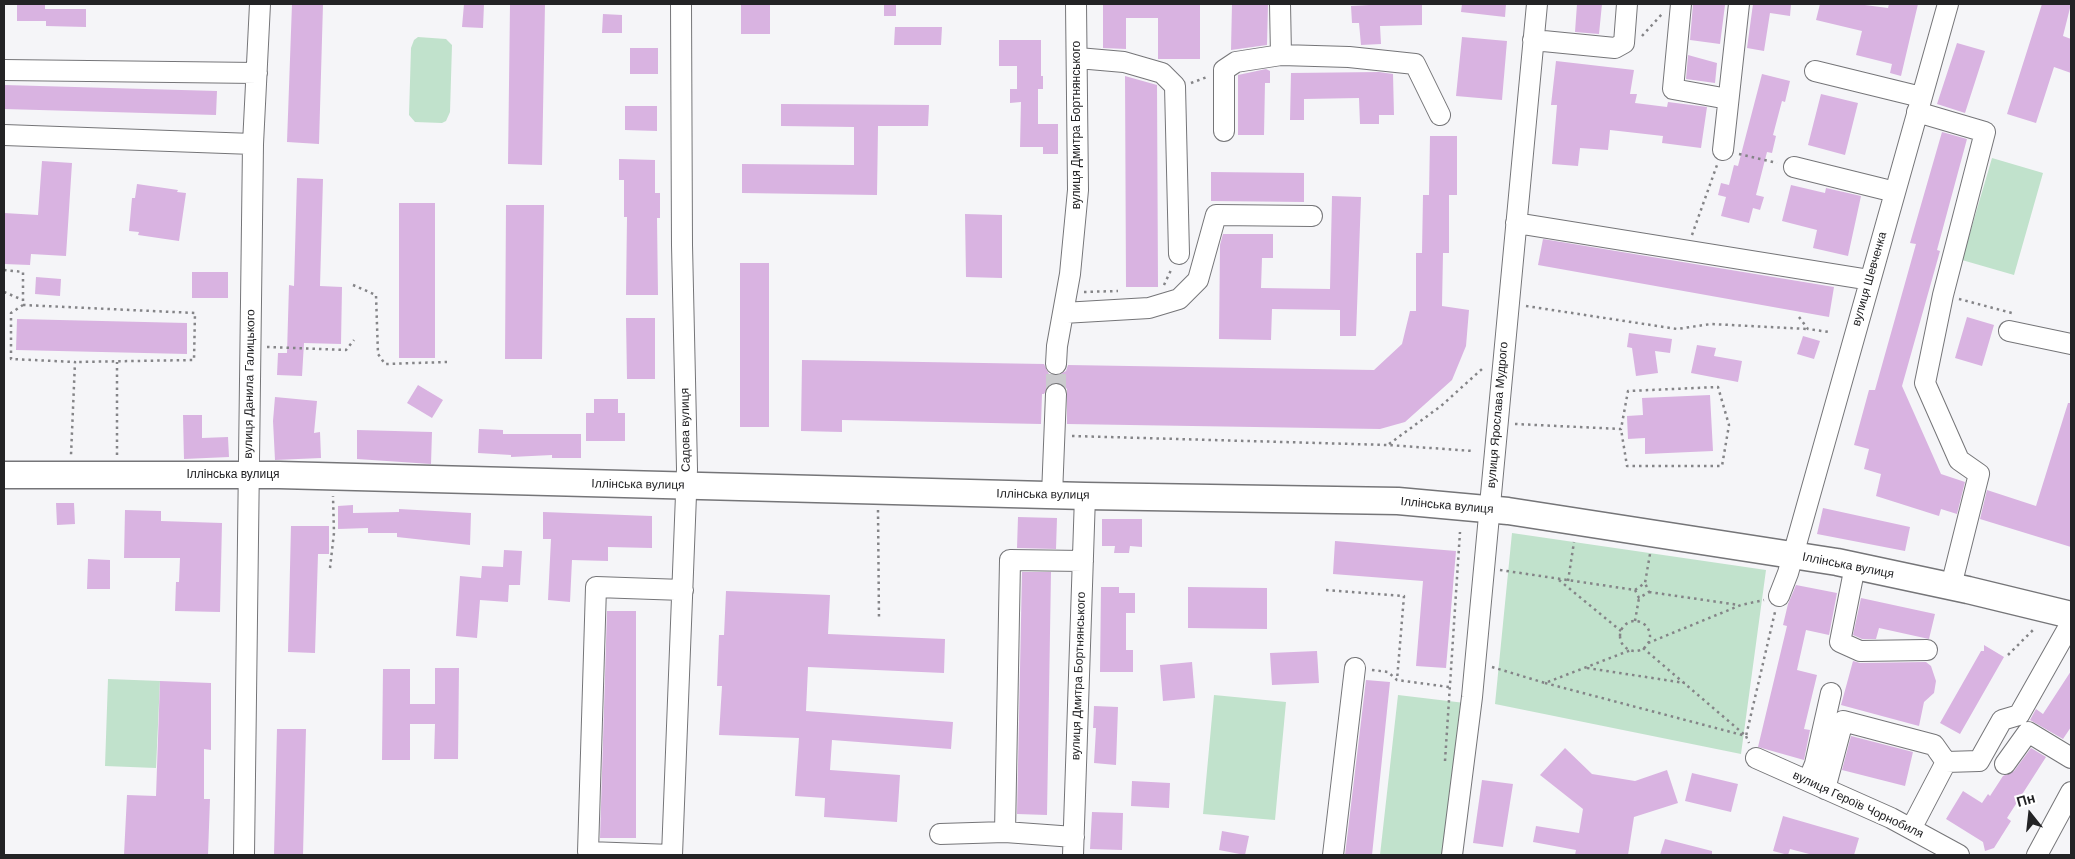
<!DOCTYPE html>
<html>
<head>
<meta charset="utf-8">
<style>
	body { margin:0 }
	#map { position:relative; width:2075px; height:859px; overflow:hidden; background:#f5f5f8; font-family:"DM Sans",sans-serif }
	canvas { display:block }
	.frame { position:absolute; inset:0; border:5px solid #232325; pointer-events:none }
	.north { position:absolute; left:2005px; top:789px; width:50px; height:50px; -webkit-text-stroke:4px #fff; paint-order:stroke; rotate:344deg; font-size:14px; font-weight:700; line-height:20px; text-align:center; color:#232325 }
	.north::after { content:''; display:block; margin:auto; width:18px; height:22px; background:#232325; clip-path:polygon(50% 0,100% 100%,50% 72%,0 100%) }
</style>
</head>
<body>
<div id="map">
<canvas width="2075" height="859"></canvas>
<div class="frame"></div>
<div class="north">Пн</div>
</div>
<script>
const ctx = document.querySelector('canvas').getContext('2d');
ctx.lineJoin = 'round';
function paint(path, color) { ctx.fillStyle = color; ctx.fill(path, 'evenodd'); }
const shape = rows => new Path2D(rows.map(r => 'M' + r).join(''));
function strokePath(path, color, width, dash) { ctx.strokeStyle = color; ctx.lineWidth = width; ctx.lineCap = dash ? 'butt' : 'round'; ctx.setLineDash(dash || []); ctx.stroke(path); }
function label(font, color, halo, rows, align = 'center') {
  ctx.font = font + ' "DM Sans",sans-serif'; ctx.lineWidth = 5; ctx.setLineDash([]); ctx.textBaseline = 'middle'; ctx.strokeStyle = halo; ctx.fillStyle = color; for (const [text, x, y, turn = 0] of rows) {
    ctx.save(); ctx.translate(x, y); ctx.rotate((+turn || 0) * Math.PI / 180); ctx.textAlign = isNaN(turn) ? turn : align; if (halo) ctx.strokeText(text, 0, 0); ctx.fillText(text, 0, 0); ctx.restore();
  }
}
paint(shape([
	[418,37,446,39,452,45,450,112,446,121,442,123,415,122,409,115,411,48,414,40],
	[1992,158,2043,173,2014,275,1962,260],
	[1512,533,1766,570,1741,754,1495,704],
	[108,679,160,681,156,768,105,766],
	[1214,695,1286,702,1275,820,1203,814],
	[1398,695,1465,703,1446,855,1380,855]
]), '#c1e2cc');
paint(shape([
	[17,4,45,4,45,9,86,9,86,27,46,26,46,21,17,21],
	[292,4,323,4,319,144,287,142],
	[464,4,484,4,483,28,462,27],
	[510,4,545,4,542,165,508,164],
	[741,4,770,4,770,34,741,34],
	[884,4,896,4,896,16,884,16],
	[1103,4,1200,4,1200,59,1158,59,1158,18,1126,18,1126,49,1103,48],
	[1232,4,1268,4,1267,45,1231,50],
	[1387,4,1422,4,1422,25,1380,26,1381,44,1361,45,1359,23,1352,23,1351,6],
	[1462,4,1506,4,1505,17,1461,12],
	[1577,4,1602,4,1599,34,1575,32],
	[1693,4,1725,5,1720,44,1690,40],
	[1753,4,1791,4,1790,16,1770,13,1764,51,1747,48],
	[1820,4,1857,4,1888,8,1889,4,1918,4,1901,76,1890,73,1892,64,1856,55,1862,31,1816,20],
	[2042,4,2071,4,2063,36,2071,39,2071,73,2054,67,2036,123,2007,114],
	[603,14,622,15,622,33,602,33],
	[895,27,942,27,941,45,894,45],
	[1462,37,1507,41,1502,100,1456,96],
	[999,40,1041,40,1041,76,1043,76,1043,89,1038,89,1038,124,1058,124,1058,154,1043,154,1043,147,1020,147,1021,102,1010,103,1010,89,1017,89,1017,66,999,66],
	[1957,43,1985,51,1965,113,1937,104],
	[630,48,658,48,658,74,630,74],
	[1688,55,1717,63,1715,83,1686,79],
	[1556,61,1634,70,1630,94,1637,94,1635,103,1667,107,1668,102,1707,107,1701,148,1662,143,1663,136,1610,130,1608,150,1580,148,1578,166,1552,164,1557,105,1551,105],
	[1266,69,1270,71,1270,83,1265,83,1264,135,1238,135,1238,75],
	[1379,72,1393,74,1394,115,1379,115,1379,124,1360,124,1359,98,1304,99,1304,120,1290,120,1291,73],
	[1762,74,1790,81,1785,102,1782,101,1773,135,1776,136,1772,153,1767,152,1756,195,1764,197,1760,210,1753,208,1749,223,1721,216,1726,197,1718,195,1721,183,1729,185,1734,165,1738,166],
	[1125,76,1157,85,1158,287,1126,287],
	[4,85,217,91,216,115,4,109],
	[1821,94,1858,103,1845,155,1808,145],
	[781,104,929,105,928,126,878,126,877,195,742,193,742,164,854,165,854,127,781,126],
	[625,106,657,106,657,131,625,130],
	[1942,132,1967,139,1937,250,1940,251,1902,386,1941,474,1965,482,1957,514,1941,509,1939,516,1876,496,1881,474,1864,469,1869,449,1854,445,1869,390,1875,390,1916,244,1910,243],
	[1430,136,1457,136,1457,195,1449,195,1449,253,1443,253,1442,306,1469,310,1466,346,1452,380,1405,422,1380,429,1067,424,1067,389,1062,384,1056,382,1050,384,1044,394,1042,394,1041,424,842,420,842,432,801,431,802,360,1044,364,1049,374,1056,376,1066,371,1068,365,1374,370,1402,344,1410,311,1416,311,1416,253,1422,253,1423,195,1429,195],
	[619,159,655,160,655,193,660,193,660,218,657,218,658,295,626,295,627,217,624,217,624,180,619,180],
	[42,161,72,163,66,256,31,254,30,265,4,264,4,213,38,215],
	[1211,172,1304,173,1304,202,1211,201],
	[297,178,323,179,320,286,342,287,341,344,304,343,302,376,277,375,278,353,287,353,289,285,294,286],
	[137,184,178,190,177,192,186,193,179,241,138,235,139,232,129,231,132,198,135,198],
	[1791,185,1825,193,1826,188,1861,196,1848,256,1813,248,1817,230,1782,221],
	[1332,196,1361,197,1356,336,1340,336,1340,310,1272,309,1271,340,1219,339,1220,245,1223,234,1273,234,1273,258,1262,258,1261,288,1330,289],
	[399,203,435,203,435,358,399,358],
	[506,205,544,205,542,359,505,359],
	[965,214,1002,215,1002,278,966,277],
	[1543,239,1834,287,1829,317,1538,265],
	[740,263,769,263,769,427,740,427],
	[192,272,228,272,228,298,192,298],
	[36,277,61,279,60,296,35,294],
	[1967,317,1994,325,1982,366,1955,358],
	[626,318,655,318,655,379,627,379],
	[17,319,187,323,187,354,16,350],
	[1629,333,1672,339,1670,353,1655,351,1658,373,1636,376,1632,348,1627,347],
	[1803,336,1820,341,1814,359,1797,354],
	[1697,345,1716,348,1714,356,1742,361,1738,382,1691,373],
	[418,385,443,400,432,418,407,403],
	[1710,395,1713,451,1645,454,1645,438,1628,439,1627,416,1643,415,1642,398],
	[275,397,317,401,314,433,320,432,321,458,275,460,273,421],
	[594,399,618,399,618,413,625,413,625,441,586,441,586,413,594,413],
	[2068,403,2071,403,2071,547,1980,519,1987,490,2036,506],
	[183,415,202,415,202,438,228,437,229,457,184,459],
	[479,429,503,430,503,434,581,434,581,458,552,458,552,455,511,457,511,455,478,453],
	[357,430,432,432,431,464,357,459],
	[56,503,74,503,75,524,57,525],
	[353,505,353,513,399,512,399,509,471,513,470,545,397,537,397,533,368,533,368,528,338,529,338,506],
	[1823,508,1910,527,1905,551,1817,534],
	[125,510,161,511,161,521,222,523,220,612,175,611,176,582,179,582,180,558,124,558],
	[543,512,652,516,652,548,608,547,608,561,572,560,570,602,548,600,551,539,543,539],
	[1018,517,1057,518,1056,549,1017,548],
	[1102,519,1142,519,1142,547,1130,546,1129,553,1114,553,1115,546,1102,546],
	[291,526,329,526,329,554,318,554,315,653,288,652],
	[1335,541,1456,551,1446,668,1416,666,1423,581,1333,574],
	[504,550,522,551,520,585,509,585,508,602,480,600,477,638,456,636,460,576,481,578,482,566,503,567],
	[88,559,110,560,110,589,87,589],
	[1022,572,1051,572,1047,815,1017,814],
	[1796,585,1837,593,1829,635,1806,630,1797,670,1817,675,1804,729,1810,730,1804,760,1758,747,1787,626,1783,625,1788,604],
	[1101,587,1119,587,1119,593,1135,593,1135,613,1126,613,1126,650,1133,650,1133,672,1100,672],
	[1188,587,1267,588,1267,629,1188,628],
	[726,591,830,595,828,634,945,639,944,673,808,667,806,711,953,722,951,749,832,740,830,770,900,775,897,822,824,817,825,798,795,796,799,738,719,735,722,686,717,686,719,635,724,635],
	[1861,598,1935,614,1929,639,1879,628,1876,639,1862,639,1853,635],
	[607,611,636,611,636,838,600,838],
	[1984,645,2004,657,1960,734,1940,723,1981,651,1984,651],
	[1317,651,1319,683,1272,685,1270,653],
	[1853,661,1860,663,1926,662,1931,666,1936,681,1934,693,1924,702,1919,726,1841,705],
	[1192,662,1195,698,1163,701,1160,665],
	[435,668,459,668,458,759,434,759,435,724,410,724,410,760,382,760,383,669,410,669,410,704,435,704],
	[2071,671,2071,727,2063,739,2030,720,2036,709,2043,714],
	[1366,680,1390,682,1372,855,1345,855],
	[160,681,211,683,211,750,204,749,204,799,210,799,208,855,124,855,127,795,156,796],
	[1094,706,1118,707,1116,765,1094,763,1096,728,1093,728],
	[277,729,306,729,303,855,274,855],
	[1851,736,1913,752,1905,786,1842,770],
	[1565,748,1592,774,1635,781,1667,770,1678,803,1634,817,1628,855,1575,855,1576,850,1533,842,1536,826,1579,833,1583,809,1540,775],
	[2031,748,2046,757,2007,818,2011,821,1994,848,1985,851,1983,842,1946,819,1963,791,1982,803,1988,794,1990,796,2003,776,2014,771],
	[1692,773,1738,784,1731,812,1685,801],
	[1482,780,1513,784,1503,847,1473,843],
	[1132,781,1170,783,1169,808,1131,806],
	[1092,812,1123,813,1122,850,1090,849],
	[1783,816,1859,838,1854,855,1813,855,1790,849,1788,855,1773,851],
	[1222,831,1249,836,1245,855,1219,850],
	[1665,839,1712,851,1712,855,1660,855]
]), '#d9b3e1');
strokePath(shape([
	[1056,394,1056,364]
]), '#cbcbce', 20, [20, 10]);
const minor = shape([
	[1280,4,1281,55,1349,57,1415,64,1440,115],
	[1681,4,1673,89,1728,99],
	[1533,40,1615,48,1624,43,1627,4],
	[1078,58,1124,62,1162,73,1175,86,1179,254],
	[4,70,257,73],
	[1815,71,1921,97],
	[1917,112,1985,132,1943,295,1925,383,1959,460,1979,474,1951,586],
	[1224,131,1224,70,1236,62,1281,55],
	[4,135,253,144],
	[1723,150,1739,4],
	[1794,167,1895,192],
	[1516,223,1870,280],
	[1063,313,1149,308,1179,299,1198,280,1216,215,1312,216],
	[2009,331,2071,344],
	[1056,364,1057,346,1070,274,1078,190,1076,4],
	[1052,495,1056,394],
	[1855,566,1840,642,1860,651,1927,650],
	[1779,596,1788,573,1948,4],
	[1756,758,1891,818,1959,855],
	[1946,762,1979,761,2002,720,2019,715,2071,623],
	[2005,764,2028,732,2071,758],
	[1808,781,1815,764,1831,693],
	[1825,789,1843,721,1934,745,1946,762,1911,829],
	[940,834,1005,832],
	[1074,837,1005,832,1010,560,1083,561],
	[244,855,253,144,260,4],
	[672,855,687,469,682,245,681,4],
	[672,855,588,852,596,587,683,590],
	[1073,855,1085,496],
	[1333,855,1355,668],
	[1452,855,1472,697,1537,4],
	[2037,855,2071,792]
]);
const major = shape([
	[4,475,279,475,1085,496,1398,501,1508,511,1837,562,1968,590,2071,615]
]);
strokePath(minor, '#757578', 22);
strokePath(major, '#757578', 29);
strokePath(shape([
	[1642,36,1662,14],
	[1191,83,1207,77],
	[1739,154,1777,163],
	[1692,235,1717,165],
	[4,270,23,272,23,305,11,313,11,359,75,362,71,455],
	[353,285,376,295,378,354,385,364,447,362],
	[1164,285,1171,270],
	[4,292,23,300],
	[1084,292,1118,291],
	[1959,299,2012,313],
	[23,305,195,313,194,360,75,362],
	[1526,306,1677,329,1711,324,1808,329],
	[1799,317,1808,329,1829,332],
	[267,347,346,350,354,340],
	[1515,424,1621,429,1628,391,1718,387,1729,425,1722,466,1627,466,1621,429],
	[1072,436,1388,445,1473,451],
	[1389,444,1441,406,1482,369],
	[117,455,117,362],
	[878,510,879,620],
	[330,568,334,533,333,496],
	[1500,570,1635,590,1639,598,1649,592,1645,583],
	[1559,580,1621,631],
	[1568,581,1574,542],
	[1326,590,1404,596,1397,680],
	[1635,590,1645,583,1650,554],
	[1649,592,1739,605],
	[1635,621,1639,598],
	'1620 636a15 15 0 1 1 30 0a15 15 0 1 1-30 0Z',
	[1648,643,1741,605,1764,600],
	[1643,648,1746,736,1775,612],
	[2008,655,2035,628],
	[1492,667,1545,683,1631,650],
	[1587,668,1685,683],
	[1372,670,1388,672,1397,680,1449,687],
	[1545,683,1746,736,1749,743],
	[1445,761,1460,532]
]), '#848487', 2.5, [2.5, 4]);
strokePath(minor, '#fff', 20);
strokePath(major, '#fff', 26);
label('12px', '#232325', '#fff', [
	["вулиця Дмитра Бортнянського",1077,125,-90],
	["вулиця Шевченка",1870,279,-74],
	["вулиця Данила Галицького",250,384,-89],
	["вулиця Ярослава Мудрого",1498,415,-85],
	["Садова вулиця",686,430,-91],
	["Іллінська вулиця",233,475],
	["Іллінська вулиця",638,485,1],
	["Іллінська вулиця",1043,495,1],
	["Іллінська вулиця",1447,506,5],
	["Іллінська вулиця",1848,566,11],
	["вулиця Дмитра Бортнянського",1079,676,-88],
	["вулиця Героїв Чорнобиля",1858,805,25]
]);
</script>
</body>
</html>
